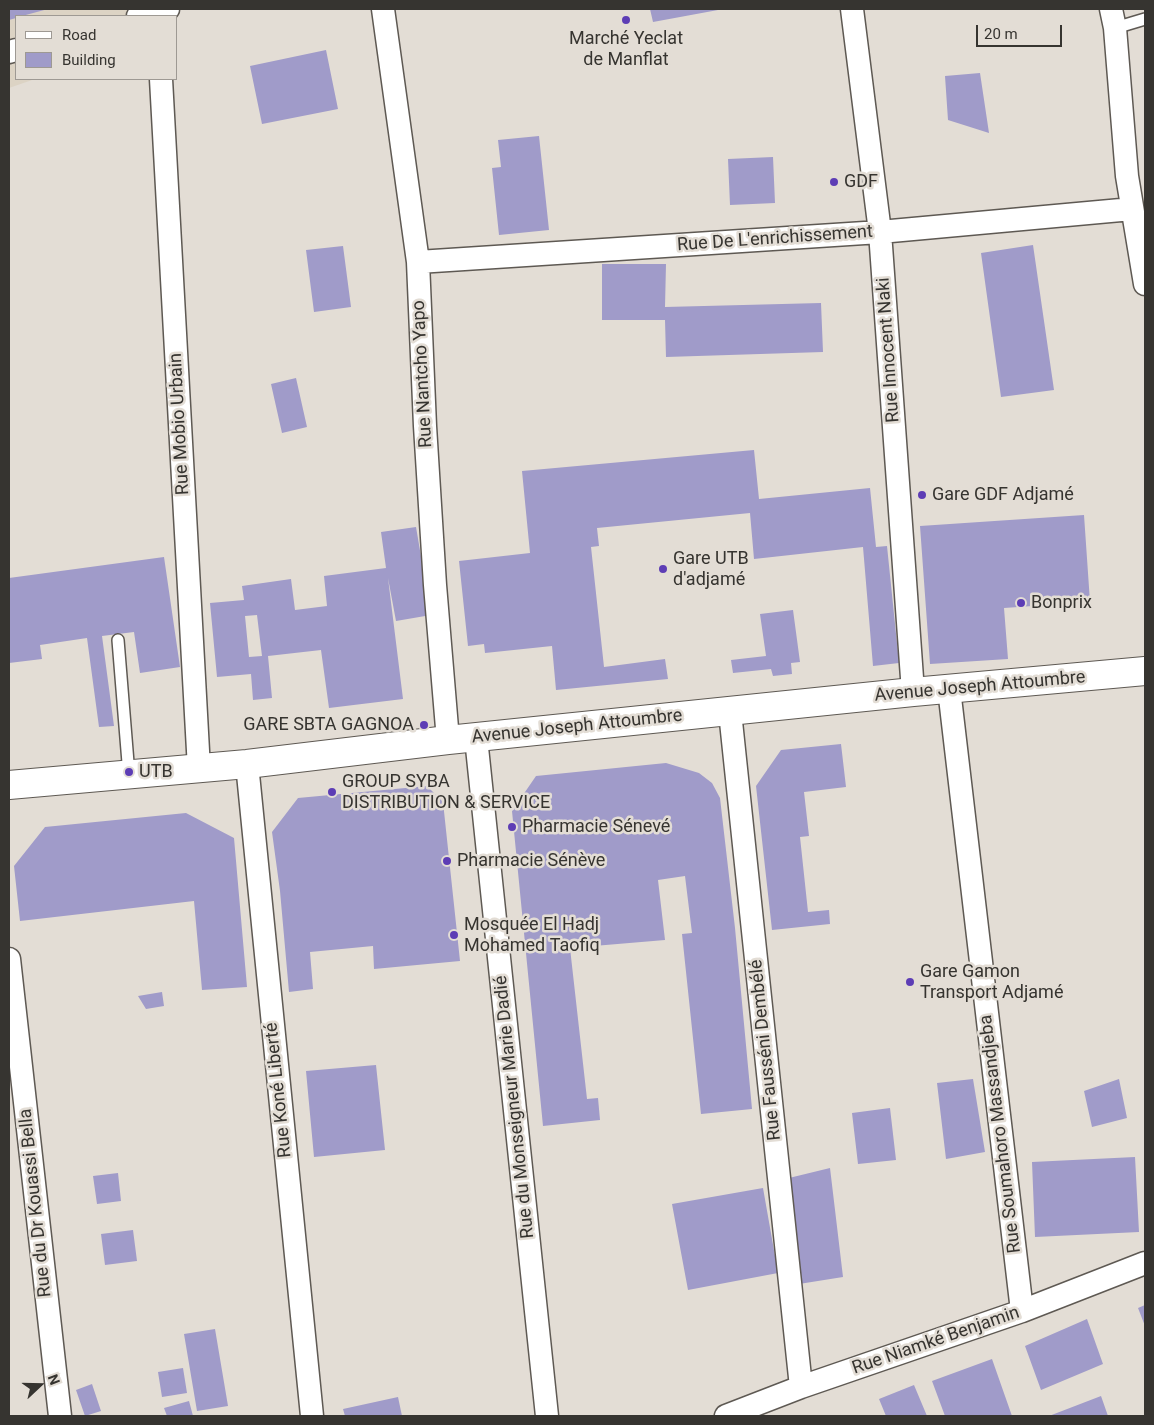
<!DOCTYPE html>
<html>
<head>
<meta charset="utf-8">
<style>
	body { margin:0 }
	#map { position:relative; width:1154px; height:1425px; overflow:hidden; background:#e3ddd5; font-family:Roboto,sans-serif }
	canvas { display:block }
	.frame { position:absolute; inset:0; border:10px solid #363430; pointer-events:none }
	.legend { position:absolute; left:15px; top:15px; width:162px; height:65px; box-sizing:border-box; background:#e3ddd5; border:1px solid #9e9993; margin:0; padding:6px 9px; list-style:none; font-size:15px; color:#363430 }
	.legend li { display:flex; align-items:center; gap:10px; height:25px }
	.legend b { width:25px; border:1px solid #9e9993 }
	.north { position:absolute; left:15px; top:1360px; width:50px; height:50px; -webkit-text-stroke:4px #e3ddd5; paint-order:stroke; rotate:69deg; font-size:14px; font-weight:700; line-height:20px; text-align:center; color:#363430 }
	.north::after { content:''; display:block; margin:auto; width:18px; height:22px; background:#363430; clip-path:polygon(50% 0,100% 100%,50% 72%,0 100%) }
	.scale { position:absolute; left:976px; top:25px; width:86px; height:22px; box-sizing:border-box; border:2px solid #363430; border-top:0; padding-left:6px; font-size:15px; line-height:18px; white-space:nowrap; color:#363430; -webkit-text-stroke:4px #e3ddd5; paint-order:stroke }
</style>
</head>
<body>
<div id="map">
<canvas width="1154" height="1425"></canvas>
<div class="frame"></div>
<ul class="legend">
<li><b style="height:6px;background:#fff"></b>Road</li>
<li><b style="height:14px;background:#a09bc9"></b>Building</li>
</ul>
<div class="north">N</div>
<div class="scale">20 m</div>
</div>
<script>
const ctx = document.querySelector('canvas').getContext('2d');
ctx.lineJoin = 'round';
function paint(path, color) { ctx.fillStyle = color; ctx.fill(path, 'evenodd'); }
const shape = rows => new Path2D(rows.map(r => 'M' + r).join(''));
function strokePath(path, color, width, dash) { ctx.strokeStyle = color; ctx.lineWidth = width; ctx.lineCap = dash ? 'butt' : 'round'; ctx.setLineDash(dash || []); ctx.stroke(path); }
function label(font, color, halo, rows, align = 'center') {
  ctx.font = font + ' Roboto,sans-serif'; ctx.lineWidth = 5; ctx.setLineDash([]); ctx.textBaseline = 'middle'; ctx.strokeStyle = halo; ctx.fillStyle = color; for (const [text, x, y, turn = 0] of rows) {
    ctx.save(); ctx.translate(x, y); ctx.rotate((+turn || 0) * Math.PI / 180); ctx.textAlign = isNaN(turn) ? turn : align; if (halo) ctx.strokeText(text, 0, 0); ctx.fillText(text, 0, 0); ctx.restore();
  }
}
paint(shape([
	[9,9,137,9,140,16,16,16,16,79,35,79,9,88]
]), '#dcd3c4');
paint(shape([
	[9,9,48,9,22,16,16,16,16,18,9,20],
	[650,9,718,9,718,10,653,22],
	[326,50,338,109,262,124,250,66],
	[980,73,989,133,948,120,945,76],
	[539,136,549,230,499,235,492,168,501,167,498,140],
	[773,157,775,203,730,205,728,159],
	[1033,245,1054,390,1001,397,981,253],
	[343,246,351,307,314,312,306,250],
	[602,264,666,264,665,307,821,303,823,352,666,357,665,320,602,320],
	[296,378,307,427,282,433,271,384],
	[754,450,759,499,870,488,876,547,887,546,899,663,873,666,863,547,754,559,750,513,597,528,599,546,591,547,604,667,665,659,668,679,556,690,552,646,485,653,484,644,468,646,459,561,530,553,522,471],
	[1084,515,1090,602,1004,608,1008,659,930,664,920,526],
	[416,527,431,615,396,621,388,578,403,699,329,708,321,650,268,656,272,698,253,700,251,674,217,677,210,603,244,600,242,586,291,579,295,610,327,606,324,576,386,568,381,532],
	[257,615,262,656,249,657,245,616],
	[164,557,180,667,140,673,134,632,102,636,114,726,99,727,87,638,40,645,42,659,9,663,9,578],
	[793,610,800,662,791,663,792,674,773,676,771,669,733,673,731,660,766,656,760,614],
	[841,744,846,787,804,792,809,836,800,837,808,912,829,910,830,924,772,930,756,786,781,750],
	[666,763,699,773,712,783,720,798,735,928,752,1109,701,1114,682,934,692,933,685,876,658,880,665,940,570,948,587,1099,598,1098,600,1120,543,1126,512,811,536,776],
	[427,786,443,802,460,961,374,969,373,946,310,952,313,989,289,992,280,891,272,832,298,798],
	[186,813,234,838,247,987,202,990,194,901,20,921,14,866,45,827],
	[162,992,164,1006,146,1009,138,996],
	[376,1065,385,1150,314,1157,306,1071],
	[973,1079,985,1152,946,1159,937,1083],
	[1119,1079,1127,1118,1092,1127,1084,1091],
	[890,1108,896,1160,858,1164,852,1113],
	[1135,1157,1139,1232,1035,1237,1032,1162],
	[830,1168,843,1277,799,1284,789,1178],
	[118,1173,121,1201,97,1204,93,1176],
	[763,1188,778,1273,688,1290,672,1204],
	[133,1230,137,1261,105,1265,101,1234],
	[1145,1305,1145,1326,1138,1308],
	[1087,1319,1103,1364,1041,1390,1025,1346],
	[215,1329,228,1406,197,1411,184,1334],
	[992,1359,1012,1416,945,1416,932,1381],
	[183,1368,187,1393,162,1397,158,1372],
	[92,1384,101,1411,85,1416,76,1390],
	[914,1385,927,1416,886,1416,879,1399],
	[1101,1396,1108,1416,1049,1416],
	[398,1397,402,1416,345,1416,343,1409],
	[189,1401,193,1416,167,1416,164,1408]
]), '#a09bc9');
const service = shape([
	[1115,28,1145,19],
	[118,640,129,775]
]);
const minor = shape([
	[383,9,418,262,425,426,435,585,448,740],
	[852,9,880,232,913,692],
	[1111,9,1115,28,1127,176,1145,284],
	[138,16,168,9],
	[9,52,16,50],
	[161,79,199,769],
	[418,262,880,232,1132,209],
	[949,689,1022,1311],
	[730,712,801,1387],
	[476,738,547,1416],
	[247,764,312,1416],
	[9,959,60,1416],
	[726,1416,801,1387,1022,1311,1145,1263]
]);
const tertiary = shape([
	[9,785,247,764,448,740,913,692,1145,671]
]);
strokePath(service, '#5e5953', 14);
strokePath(minor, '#5e5953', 25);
strokePath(tertiary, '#5e5953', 30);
strokePath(service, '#fff', 11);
strokePath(minor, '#fff', 22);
strokePath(tertiary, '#fff', 28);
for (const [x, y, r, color] of [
	[626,20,5,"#5d3db5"],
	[834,182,5,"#5d3db5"],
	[922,495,5,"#5d3db5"],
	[663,569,5,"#5d3db5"],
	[1021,603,5,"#5d3db5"],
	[424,725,5,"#5d3db5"],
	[129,772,5,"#5d3db5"],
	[332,792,5,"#5d3db5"],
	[512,827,5,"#5d3db5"],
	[447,861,5,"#5d3db5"],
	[454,935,5,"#5d3db5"],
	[910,982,5,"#5d3db5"]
]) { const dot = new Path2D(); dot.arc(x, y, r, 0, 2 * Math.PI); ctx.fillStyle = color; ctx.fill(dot); strokePath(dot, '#e3ddd5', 2); }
label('18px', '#363430', '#e3ddd5', [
	["Marché Yeclat",626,39,"center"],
	["de Manflat",626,60,"center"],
	["GDF",844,182],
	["Gare GDF Adjamé",932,495],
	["Gare UTB",673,559],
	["d'adjamé",673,580],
	["Bonprix",1031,603],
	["GARE SBTA GAGNOA",414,725,"right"],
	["UTB",139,772],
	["GROUP SYBA",342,782],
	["DISTRIBUTION & SERVICE",342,803],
	["Pharmacie Sénevé",522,827],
	["Pharmacie Sénève",457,861],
	["Mosquée El Hadj",464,925],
	["Mohamed Taofiq",464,946],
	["Gare Gamon",920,972],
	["Transport Adjamé",920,993]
], 'left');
label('18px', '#363430', '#e3ddd5', [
	["Rue De L'enrichissement",775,239,-4],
	["Rue Innocent Naki",889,350,-94],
	["Rue Nantcho Yapo",423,374,-93],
	["Rue Mobio Urbain",180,424,-93],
	["Avenue Joseph Attoumbre",980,687,-5],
	["Avenue Joseph Attoumbre",577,727,-6],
	["Rue Fausséni Dembélé",766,1050,-96],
	["Rue Koné Liberté",279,1090,-96],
	["Rue du Monseigneur Marie Dadié",515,1107,-96],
	["Rue Soumahoro Massandjeba",1001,1134,-97],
	["Rue du Dr Kouassi Bella",36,1203,-96],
	["Rue Niamké Benjamin",936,1341,-19]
]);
</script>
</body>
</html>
